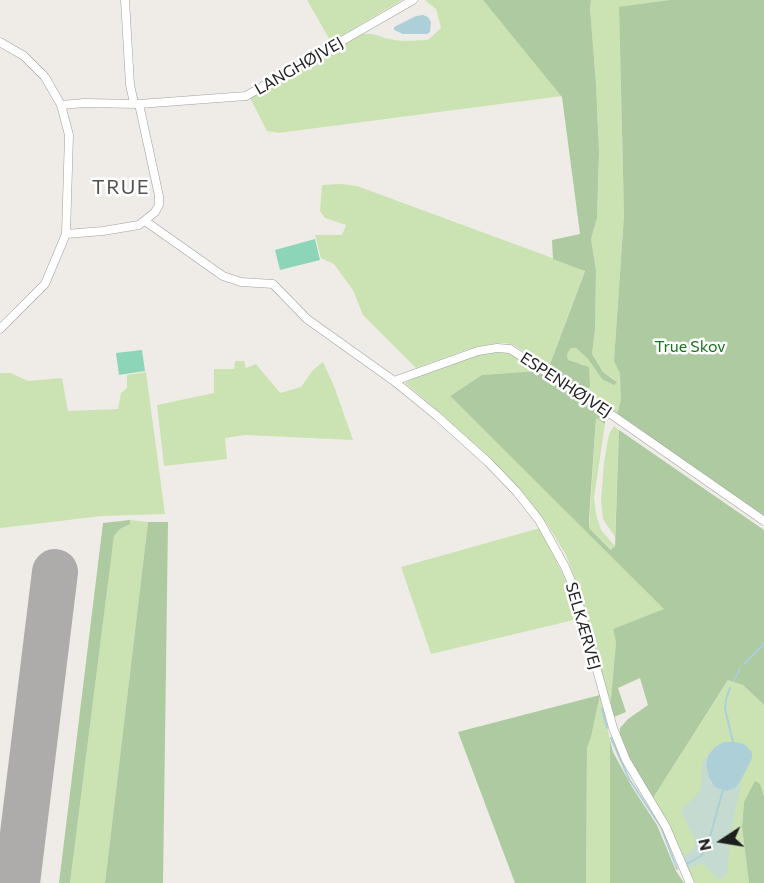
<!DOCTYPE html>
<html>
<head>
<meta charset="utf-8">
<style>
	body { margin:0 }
	#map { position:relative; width:764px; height:883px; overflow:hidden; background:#efece7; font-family:Commissioner,sans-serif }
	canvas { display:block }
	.north { position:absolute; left:692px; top:811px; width:60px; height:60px; -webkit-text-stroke:4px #fff; paint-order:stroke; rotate:258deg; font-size:16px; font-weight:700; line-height:24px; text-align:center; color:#1f1f1f }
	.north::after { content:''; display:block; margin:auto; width:21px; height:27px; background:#1f1f1f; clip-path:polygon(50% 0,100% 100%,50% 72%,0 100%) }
</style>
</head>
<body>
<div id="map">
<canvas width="764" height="883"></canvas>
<div class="north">N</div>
</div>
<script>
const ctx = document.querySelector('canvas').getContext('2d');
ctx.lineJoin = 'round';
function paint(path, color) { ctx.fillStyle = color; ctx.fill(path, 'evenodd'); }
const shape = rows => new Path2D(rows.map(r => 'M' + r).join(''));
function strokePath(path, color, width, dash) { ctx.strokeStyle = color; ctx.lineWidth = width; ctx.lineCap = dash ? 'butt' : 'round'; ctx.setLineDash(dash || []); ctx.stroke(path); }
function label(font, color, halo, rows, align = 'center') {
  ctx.font = font + ' Commissioner,sans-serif'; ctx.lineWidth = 5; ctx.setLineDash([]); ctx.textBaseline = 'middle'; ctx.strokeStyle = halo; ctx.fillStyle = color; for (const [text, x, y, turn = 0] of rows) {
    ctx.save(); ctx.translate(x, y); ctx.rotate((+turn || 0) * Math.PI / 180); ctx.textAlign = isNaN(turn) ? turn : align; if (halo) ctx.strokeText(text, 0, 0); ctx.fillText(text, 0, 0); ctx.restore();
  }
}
paint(shape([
	[307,0,402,0,331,42],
	[425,0,483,0,562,96,278,133,267,131,250,98,363,34,373,34,388,39,402,41,428,40,441,28,436,9],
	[591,0,670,0,619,8,624,215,614,361,620,374,621,387,621,399,617,415,586,395,583,364,573,363,568,360,567,354,570,348,576,348,588,359,602,379,617,381,603,372,592,354,595,330,596,270,591,239,597,218,599,152,596,84,590,7],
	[341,184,357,186,585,270,549,367,513,345,505,343,492,344,469,349,416,368,363,315,353,290,334,264,321,258,315,235,342,235,346,225,325,218,320,211,322,185],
	[498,350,513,354,537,371,482,375,450,396,665,609,613,629,616,642,610,709,578,587,566,555,547,524,520,490,437,410,405,383,421,374,486,351],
	[235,361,244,361,246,368,256,364,280,393,301,387,313,370,323,362,334,386,353,440,246,435,225,438,227,459,164,466,157,405,214,393,214,369,234,369],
	[146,372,165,514,102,516,0,528,0,373,11,373,28,381,62,378,68,411,118,409,121,393,127,388,127,375],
	[596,418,605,424,594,498,596,514,601,530,615,546,612,550,589,528],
	[614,426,619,430,615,537,603,519,601,501,604,462,609,434],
	[130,520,148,522,105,883,70,883,114,536,120,529,129,524],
	[540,528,571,591,578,619,431,654,401,567],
	[729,679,743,685,764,705,764,796,760,784,744,802,742,827,749,883,695,883,653,798],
	[600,695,610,740,610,883,586,883,587,748,591,736]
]), '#cbe3b2');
paint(shape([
	[483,0,591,0,590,7,596,84,599,152,597,218,591,239,596,270,595,330,592,354,603,372,617,382,614,385,602,379,588,359,576,348,571,348,567,354,568,360,589,367,590,386,586,395,549,367,585,271,553,259,552,240,580,234,562,97],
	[670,0,764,0,764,519,617,415,621,399,620,374,614,361,624,215,619,7],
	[537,371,605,417,605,424,596,418,589,519,589,528,611,550,615,546,619,430,764,530,764,705,743,685,728,680,653,798,629,758,620,735,620,728,628,719,648,705,640,678,618,688,626,712,614,717,610,709,616,642,613,629,664,609,450,396,482,375],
	[130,520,130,524,120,529,114,536,70,883,59,883,103,523],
	[148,522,168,522,163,883,105,883],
	[600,695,591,737,587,748,586,883,515,883,458,732],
	[610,740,613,752,632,787,657,825,676,871,684,883,610,883],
	[755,781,760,784,764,796,764,883,749,883,742,827,744,802]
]), '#adcaa0');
paint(shape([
	[709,754,706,765,735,788,741,782,730,838,727,874,720,879,716,877,704,864,700,864,689,869,683,858,695,847,695,840,682,814,683,808,696,796,701,788,702,763]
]), '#c5dbd1');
paint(shape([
	[315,239,320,260,280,270,275,250],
	[142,350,145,371,119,375,116,353]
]), '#8dd5b8');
paint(shape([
	[423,15,428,17,431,22,430,32,427,34,403,34,394,30,394,27,416,16],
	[724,742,735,742,744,744,752,752,752,758,740,782,735,788,726,791,715,787,709,777,706,765,709,754,715,747]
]), '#accfd8');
strokePath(shape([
	[744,664,764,644],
	[734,680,740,669],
	[730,688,726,699,725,709,733,742],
	[602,709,607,728],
	[611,738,629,779,661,827,677,869],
	[687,864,701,856,708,844,723,790]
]), '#accfd8', 2);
strokePath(shape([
	[17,883,55,572]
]), '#aeacaa', 46);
const minor = shape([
	[125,0,130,85,134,103],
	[0,42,24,56,45,77,61,105,69,135,66,234,45,284,0,329],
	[139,104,246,96,413,0],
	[61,105,84,103,139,104,159,196,159,205,155,212,139,225,103,231,66,234],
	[145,221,223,276,241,282,273,284,307,319,394,381,437,416,488,462,516,491,539,520,565,567,575,590,613,728,626,760,666,827,690,883],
	[394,381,478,351,497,348,510,349,615,417,764,521]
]);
strokePath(minor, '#a0a0a0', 9);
strokePath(minor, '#fff', 8);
label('16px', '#1f1f1f', '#fff', [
	["LANGHØJVEJ",299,66,-30],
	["ESPENHØJVEJ",566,385,33],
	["SELKÆRVEJ",583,626,74]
]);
label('16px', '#18731d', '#fff', [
	["True Skov",690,347]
]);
ctx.letterSpacing = '1.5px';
label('20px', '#525252', '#fff', [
	["TRUE",121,187]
]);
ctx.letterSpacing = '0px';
</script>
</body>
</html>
